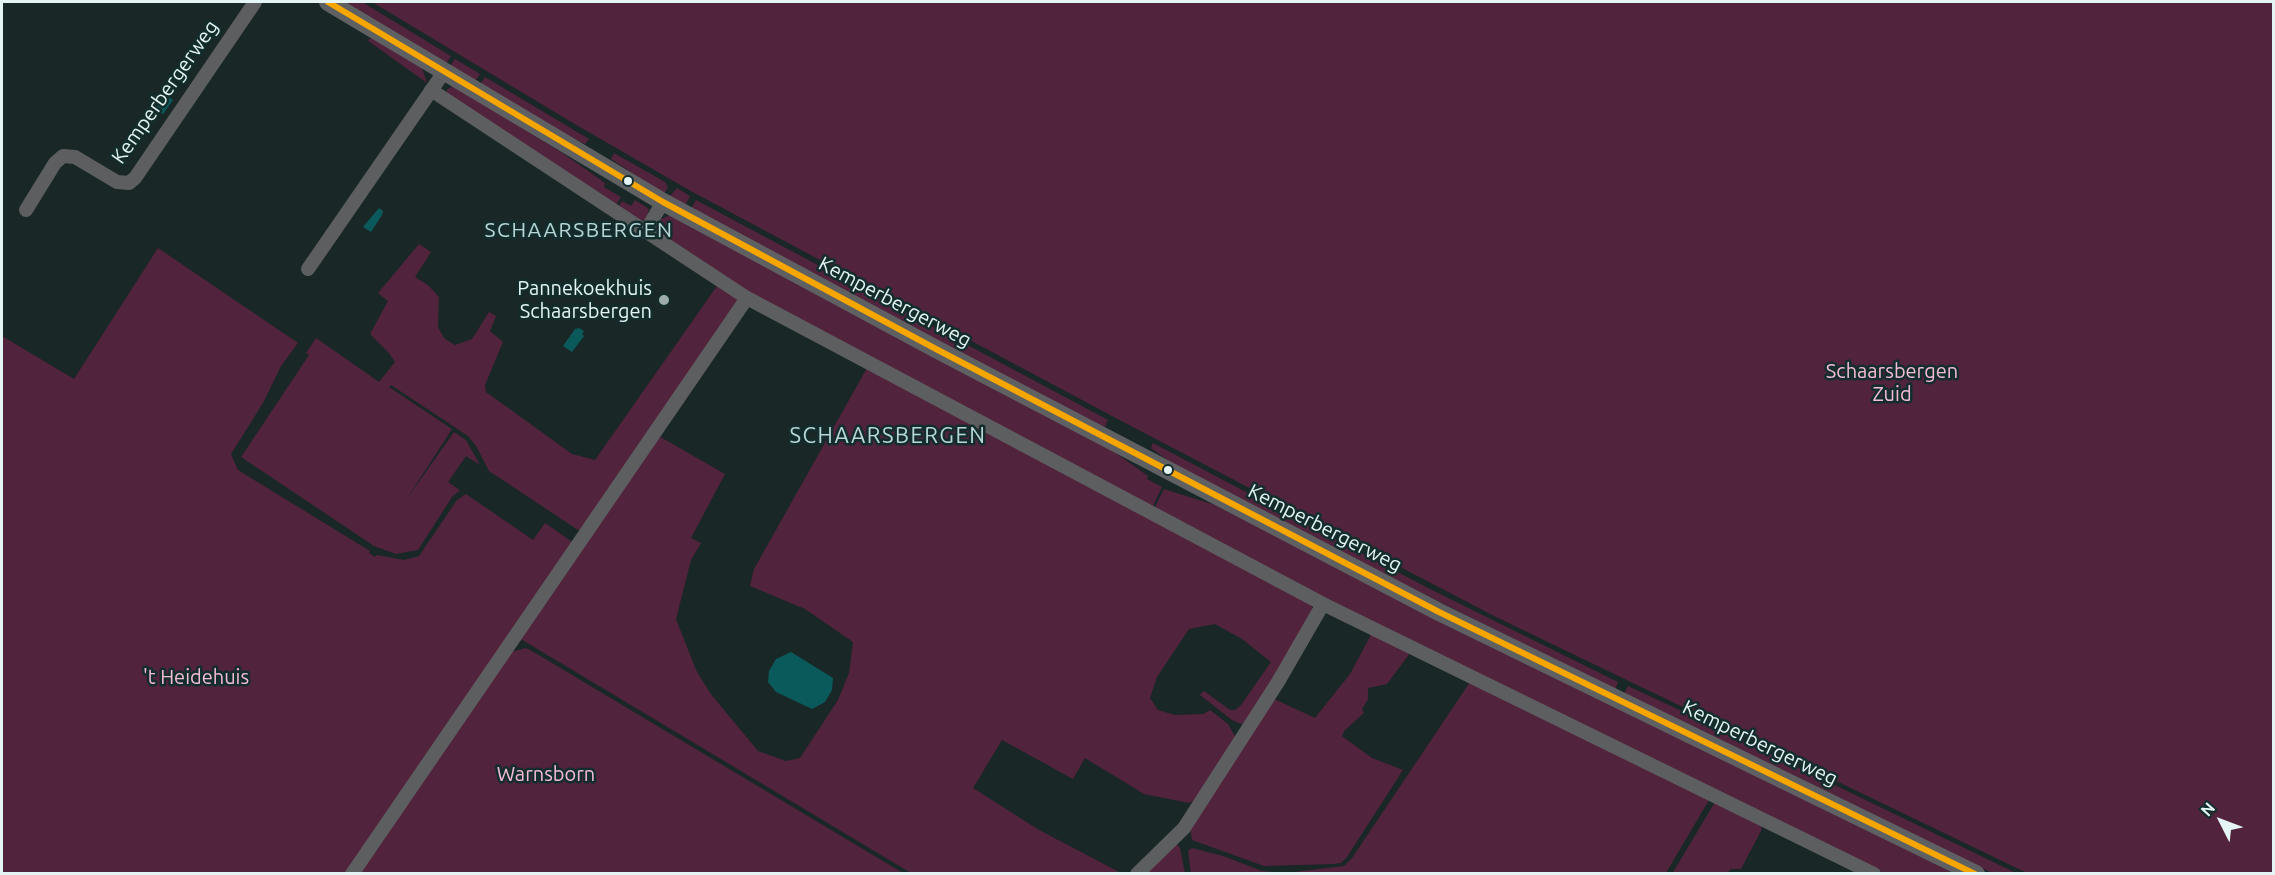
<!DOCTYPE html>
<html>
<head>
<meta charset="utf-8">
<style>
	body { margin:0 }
	#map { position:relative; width:2275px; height:875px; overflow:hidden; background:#192727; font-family:Ubuntu,sans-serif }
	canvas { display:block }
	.frame { position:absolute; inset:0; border:3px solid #e5f4f4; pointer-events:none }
	.north { position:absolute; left:2191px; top:791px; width:60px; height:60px; -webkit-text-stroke:4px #132d2d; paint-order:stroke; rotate:312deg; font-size:16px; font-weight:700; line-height:24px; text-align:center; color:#e5f4f4 }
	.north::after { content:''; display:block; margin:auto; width:21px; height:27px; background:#e5f4f4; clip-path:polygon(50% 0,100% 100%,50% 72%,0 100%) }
</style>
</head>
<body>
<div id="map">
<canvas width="2275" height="875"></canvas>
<div class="frame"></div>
<div class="north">N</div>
</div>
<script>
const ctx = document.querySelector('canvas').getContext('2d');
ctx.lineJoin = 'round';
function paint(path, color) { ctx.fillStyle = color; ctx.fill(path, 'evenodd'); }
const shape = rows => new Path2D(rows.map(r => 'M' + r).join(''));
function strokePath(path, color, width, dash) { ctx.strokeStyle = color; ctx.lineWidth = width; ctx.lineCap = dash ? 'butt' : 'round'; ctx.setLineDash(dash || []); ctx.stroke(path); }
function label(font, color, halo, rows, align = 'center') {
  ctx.font = font + ' Ubuntu,sans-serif'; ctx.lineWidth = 5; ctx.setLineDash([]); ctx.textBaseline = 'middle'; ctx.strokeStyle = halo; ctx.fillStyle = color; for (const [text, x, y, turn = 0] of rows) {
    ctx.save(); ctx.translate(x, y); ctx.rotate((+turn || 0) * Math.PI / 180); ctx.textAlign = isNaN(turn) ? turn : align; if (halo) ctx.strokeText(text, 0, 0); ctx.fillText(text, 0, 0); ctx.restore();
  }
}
paint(shape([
	[340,2,362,2,451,56,445,66],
	[372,2,2273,2,2273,873,2027,873,1494,616,1110,415,689,190,573,123],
	[374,37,422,68,427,83,367,40],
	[455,59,480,74,474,83,449,68],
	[485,77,589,139,585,144,542,124,479,86],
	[454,86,564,154,605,183,604,187,621,197,615,207,447,94,447,89],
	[614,153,665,182,668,187,664,194,611,159],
	[677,188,690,196,685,206,669,197],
	[635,200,649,209,646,220,635,220,617,209,622,201,631,206],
	[696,200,1108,420,1105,427,1081,418,691,209],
	[671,215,1110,449,1148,476,1147,479,1162,487,1152,508,750,294,657,234,655,227,661,219],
	[419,244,431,252,415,277,428,285,439,297,438,327,444,338,455,345,472,339,489,312,496,316,490,331,503,342,485,385,486,392,572,454,595,460,717,286,737,299,737,305,586,528,578,530,489,471,476,446,468,436,391,385,389,387,452,429,406,500,454,432,466,440,480,465,466,456,448,482,460,490,452,497,418,550,396,554,374,546,241,457,309,355,306,353,316,338,379,382,395,362,389,353,370,334,388,301,378,293],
	[158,248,298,343,281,366,263,403,231,454,238,470,370,551,369,553,375,557,377,555,404,560,419,556,457,500,466,494,533,540,545,523,571,541,571,549,347,874,2,874,2,336,74,379],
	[867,368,1310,603,1315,614,1248,721,1241,724,1232,720,1200,695,1204,691,1230,710,1235,710,1241,705,1271,662,1242,639,1215,624,1189,629,1157,677,1150,698,1158,710,1175,715,1203,714,1210,710,1228,724,1236,738,1195,800,1189,803,1144,794,1085,758,1073,779,1002,740,973,788,1039,830,1123,874,911,873,519,638,657,435,725,474,691,538,701,543,691,560,676,619,696,670,710,693,758,751,786,761,800,758,838,700,849,673,853,642,805,609,750,586,754,569],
	[1153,443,1428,588,1618,682,1615,690,1193,478,1151,448],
	[1164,489,1215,505,1958,873,1884,873,1324,598,1154,509],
	[1372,633,1410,653,1387,684,1368,688,1368,699,1362,709,1364,713,1344,731,1342,736,1372,758,1403,770,1347,857,1341,863,1333,864,1264,866,1192,840,1190,826,1272,698,1315,718,1350,674],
	[526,648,537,654,903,873,358,874,511,652],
	[1470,682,1709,800,1666,873,1191,874,1188,851,1192,848,1223,856,1262,871,1285,873,1344,866,1352,858],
	[1628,686,1705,722,2016,873,1992,873,1624,694],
	[1715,802,1760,824,1762,829,1741,869,1731,869,1727,873,1672,874],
	[1176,843,1180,848,1185,873,1142,874]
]), '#52233c');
paint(shape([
	[165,94,173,100,163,114,155,109],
	[379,208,383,211,382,215,371,232,363,227],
	[579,328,584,331,582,334,584,336,572,352,563,346,575,329],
	[791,652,833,678,832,690,825,702,812,709,776,692,768,682,769,671,776,659]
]), '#0a5a5b');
strokePath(shape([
	[431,90,747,298,1323,604,1874,874],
	[26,210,55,163,63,156,75,157,117,182,129,183,135,178,255,2],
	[645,232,663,202],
	[308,269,444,72],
	[352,874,747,298],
	[1137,874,1184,828,1278,682,1323,604]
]), '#5d5e5f', 14);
strokePath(shape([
	[328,2,663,202,936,349,1439,612,1976,874]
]), '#5e6062', 18);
strokePath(shape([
	[328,2,663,202,936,349,1439,612,1975,874]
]), '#f7a600', 6);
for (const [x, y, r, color] of [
	[628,181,5,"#e5f4f4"],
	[664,300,6,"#9eacac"],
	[1168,470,5,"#e5f4f4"]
]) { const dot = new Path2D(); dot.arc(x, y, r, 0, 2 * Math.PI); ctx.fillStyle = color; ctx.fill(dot); strokePath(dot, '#132d2d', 2); }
label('20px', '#e5f4f4', '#132d2d', [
	["Kemperbergerweg",165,92,-55],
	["Kemperbergerweg",895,302,28],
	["Kemperbergerweg",1325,528,27],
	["Kemperbergerweg",1760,743,26]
]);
label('20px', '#e5f4f4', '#132d2d', [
	["Pannekoekhuis",652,288],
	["Schaarsbergen",652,311]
], 'right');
label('20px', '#f5bcd6', '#132d2d', [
	["Schaarsbergen",1892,371],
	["Zuid",1892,394],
	["'t Heidehuis",196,677],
	["Warnsborn",546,774]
]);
ctx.letterSpacing = '1.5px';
label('21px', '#b9d7d7', '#132d2d', [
	["SCHAARSBERGEN",579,230]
]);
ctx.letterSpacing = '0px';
ctx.letterSpacing = '1.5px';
label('22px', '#b9d7d7', '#132d2d', [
	["SCHAARSBERGEN",888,436]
]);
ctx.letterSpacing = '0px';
</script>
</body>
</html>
